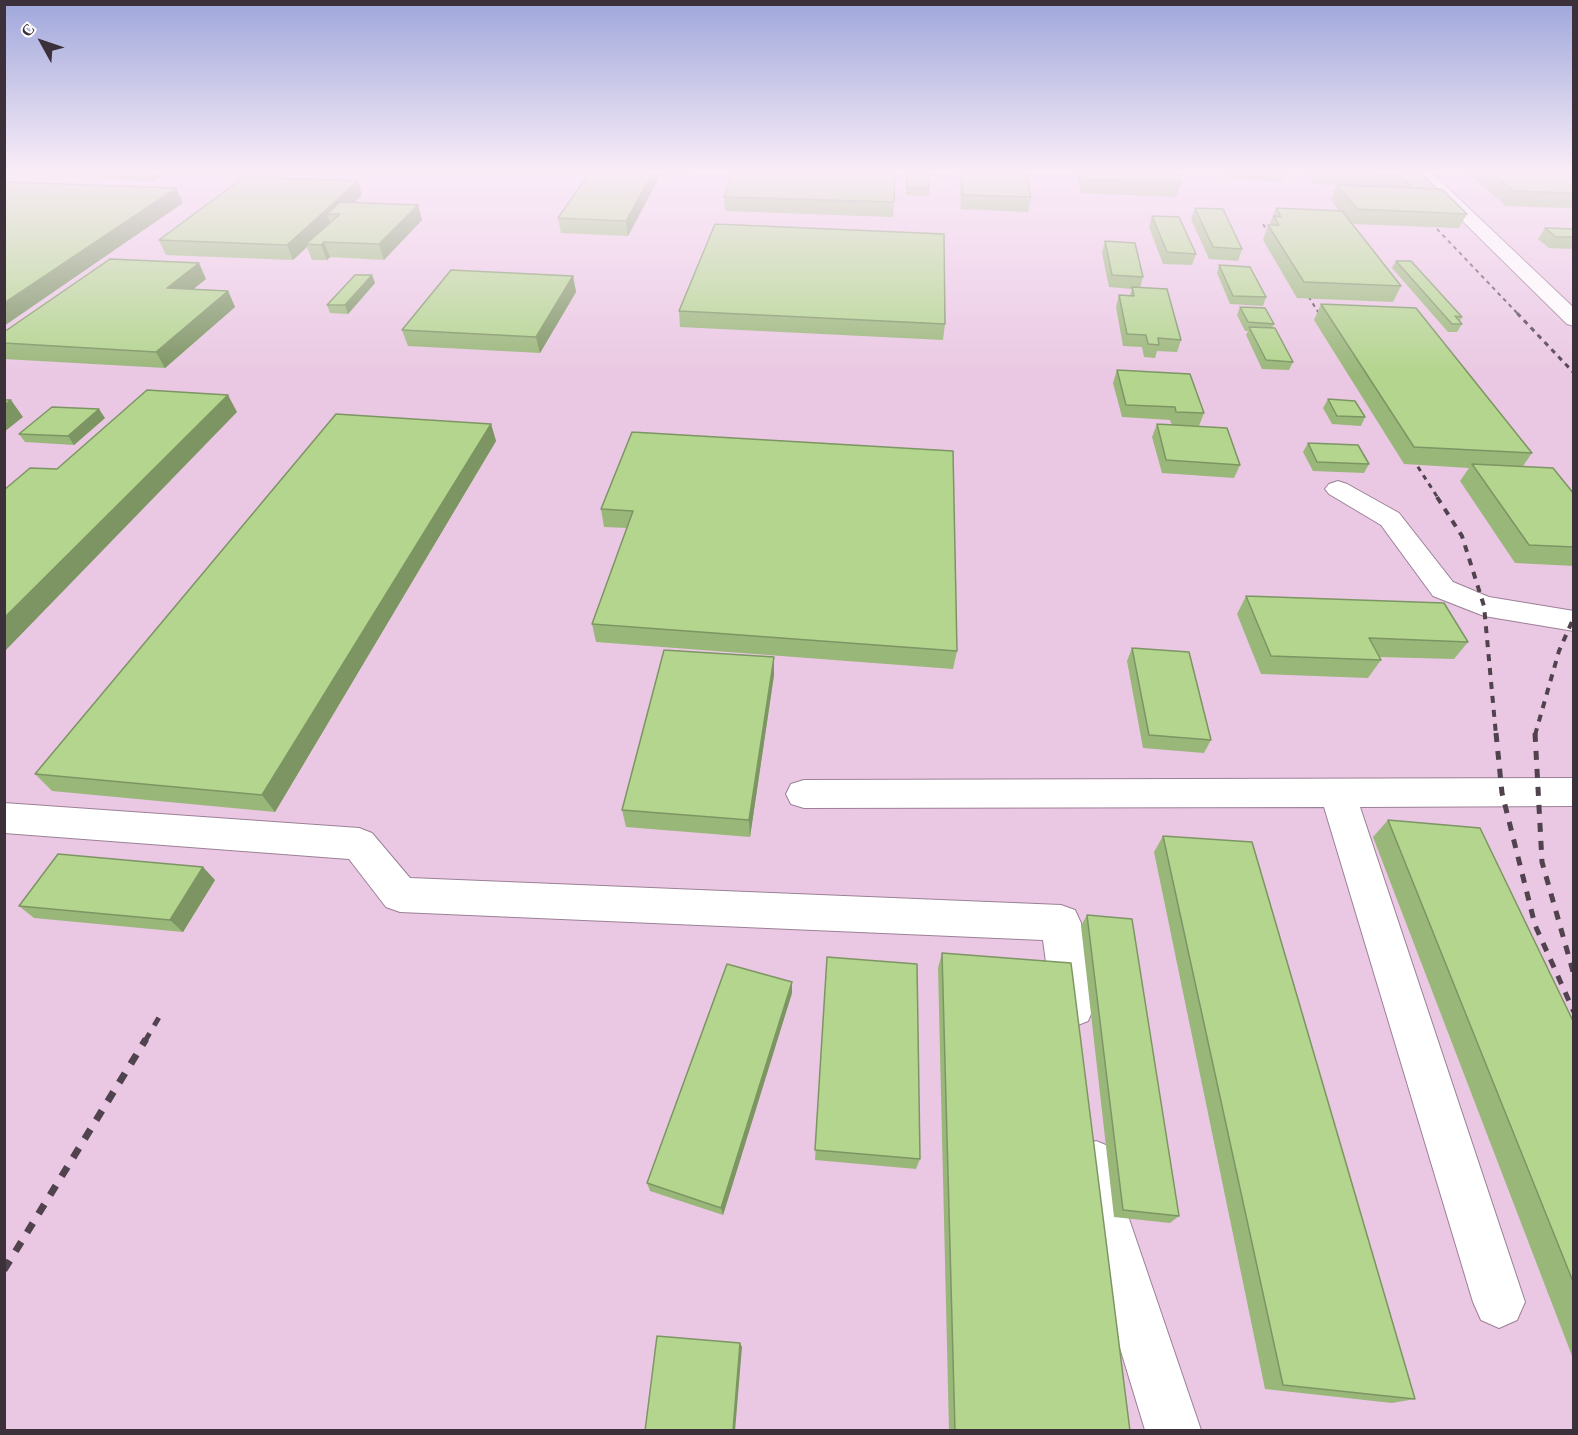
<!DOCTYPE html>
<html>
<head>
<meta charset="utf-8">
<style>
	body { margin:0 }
	#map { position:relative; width:1578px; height:1435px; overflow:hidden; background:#f4d7ef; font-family:Georgia,serif }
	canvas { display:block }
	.frame { position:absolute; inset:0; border:6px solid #3c313a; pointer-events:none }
	.north { position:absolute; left:12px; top:12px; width:60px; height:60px; -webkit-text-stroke:4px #fff; paint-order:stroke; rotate:310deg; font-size:16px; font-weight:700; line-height:24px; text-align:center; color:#3c313a }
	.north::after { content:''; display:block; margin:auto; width:21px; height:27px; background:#3c313a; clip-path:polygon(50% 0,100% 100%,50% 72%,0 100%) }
</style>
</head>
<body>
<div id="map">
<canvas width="1578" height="1435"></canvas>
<div class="frame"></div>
<div class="north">С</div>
</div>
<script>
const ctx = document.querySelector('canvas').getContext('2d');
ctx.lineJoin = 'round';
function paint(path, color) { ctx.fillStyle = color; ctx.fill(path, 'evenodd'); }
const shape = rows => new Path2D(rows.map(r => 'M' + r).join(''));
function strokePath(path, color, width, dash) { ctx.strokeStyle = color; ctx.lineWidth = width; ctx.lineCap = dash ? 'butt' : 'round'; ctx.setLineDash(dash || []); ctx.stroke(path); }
paint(shape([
	[5,172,1573,173,1573,1430,5,1430]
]), '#eac8e3');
const minor = shape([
	[1408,172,1428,172,1436,177,1574,308,1574,326,1567,324,1424,183,1408,172],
	[1338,481,1347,484,1399,513,1453,582,1489,597,1574,611,1574,631,1484,616,1433,596,1381,525,1329,494,1325,489,1329,484,1338,481],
	[1574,778,1574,806,1360,807,1525,1302,1517,1320,1499,1328,1481,1320,1473,1302,1324,807,804,808,791,804,786,794,791,784,804,780,1574,778],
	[4,803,359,828,372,833,410,878,1061,905,1075,910,1081,923,1094,1007,1088,1021,1073,1027,1058,1021,1052,1007,1043,940,400,912,386,907,349,859,4,833,4,803],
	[1096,1141,1113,1148,1120,1165,1126,1210,1201,1430,1145,1430,1078,1210,1072,1165,1079,1148,1096,1141]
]);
strokePath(minor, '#9b8096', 2);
paint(minor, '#fff');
strokePath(shape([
	[1263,224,1276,245],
	[1437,229,1519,315],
	[1300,283,1320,315]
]), '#50434e', 2, [4, 4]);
strokePath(shape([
	[1319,313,1326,324],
	[1517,313,1574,373],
	[1407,450,1438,498]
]), '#50434e', 3, [5, 5]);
strokePath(shape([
	[1437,497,1462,536,1484,606,1496,735],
	[1535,735,1559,651,1574,617]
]), '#50434e', 4, [7, 7]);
strokePath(shape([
	[1496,733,1502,793,1535,925,1574,1012],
	[1535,733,1542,862,1574,975],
	[145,1041,161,1014]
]), '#50434e', 5, [9, 9]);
strokePath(shape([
	[4,1270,146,1039]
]), '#50434e', 7, [11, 11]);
paint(shape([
	[4,172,166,172,153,181,4,175],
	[331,172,371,172,369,174],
	[390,172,418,172,412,177,391,176],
	[662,172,628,236,561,233,558,218],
	[906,172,929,172,929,196,906,195],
	[959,172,1026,172,1031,197,1028,212,961,209],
	[1075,172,1176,172,1181,183,1176,197,1081,193],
	[1222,172,1283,172,1285,174,1282,181,1227,179],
	[1308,172,1420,172,1437,189,1467,214,1459,228,1353,224,1401,286,1393,302,1297,298,1263,240,1268,225,1271,225,1270,223,1276,208,1339,211,1331,200,1337,185,1393,187,1388,186,1314,184,1307,175],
	[1462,172,1574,172,1574,208,1506,206,1473,177,1467,177],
	[362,195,355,202,422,220,384,260,330,257,327,260,312,260,307,247,293,260,166,255,159,240],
	[724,197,894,202,893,217,725,211],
	[1195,208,1242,249,1238,261,1209,259,1191,219],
	[1152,216,1196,254,1192,265,1163,264,1149,227],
	[1545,228,1574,229,1574,249,1549,248,1538,239],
	[1105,241,1143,277,1140,288,1181,340,1177,352,1157,351,1155,358,1144,357,1142,347,1123,346,1116,307,1119,295,1130,295,1132,289,1109,287,1102,253],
	[1396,261,1462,317,1460,321,1462,324,1457,332,1448,332,1392,268],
	[1219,265,1266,297,1263,306,1230,304,1217,273],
	[573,276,576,292,540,353,408,346,402,330],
	[206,279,193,289,228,291,235,307,165,368,4,359,4,332],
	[375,283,348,314,330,313,327,305],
	[1321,304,1532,453,1523,466,1574,494,1574,566,1515,563,1460,481,1469,468,1404,464,1314,320],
	[1240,307,1274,324,1272,328,1293,362,1289,370,1262,369,1246,335,1248,331,1245,331,1237,315],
	[679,311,945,324,943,340,680,327],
	[1117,370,1204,413,1199,426,1172,425,1170,420,1122,417,1113,383],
	[1328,399,1365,417,1361,426,1332,424,1323,408],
	[105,418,74,445,25,442,19,434],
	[491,424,496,441,275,812,52,791,35,774],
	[1157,424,1240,465,1234,478,1162,473,1152,437],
	[632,432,957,651,953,669,596,642,592,624,627,528,604,527,601,509],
	[1308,443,1369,464,1364,473,1313,471,1303,452],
	[1246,596,1468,642,1454,659,1379,657,1381,660,1368,678,1261,674,1237,614],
	[1132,648,1211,740,1204,753,1143,748,1127,661],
	[774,657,774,675,750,837,626,827,622,810],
	[1388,820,1574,1023,1574,1361,1373,837],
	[1163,836,1415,1399,1392,1403,1265,1389,1154,852],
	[215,880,183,932,34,918,19,906],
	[1087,915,1179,1216,1170,1223,1114,1217,1081,926],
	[942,953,1130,1431,949,1431,938,968],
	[827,957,920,1159,916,1169,815,1160],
	[792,993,723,1215,650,1191,647,1183]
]), '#9ab77a');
paint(shape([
	[148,172,166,172,153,181],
	[411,172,418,172,412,177],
	[653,172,662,172,628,236,626,221],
	[358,181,362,195,341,216,340,214,327,214,331,225,306,244,307,247,293,260,287,245],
	[176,188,183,203,4,326,4,303],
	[418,205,422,220,384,260,379,244],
	[324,242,330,257,327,260,321,245],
	[199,263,206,279,175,304,167,288],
	[372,275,375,283,348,314,345,305],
	[573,276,576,292,540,353,536,337],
	[228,291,235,307,165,368,156,352],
	[228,395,237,412,4,652,4,618],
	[11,400,23,417,4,432,4,405],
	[99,409,105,418,74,445,68,436],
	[491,424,496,441,275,812,262,795],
	[774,657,774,675,750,837,749,820],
	[203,867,215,880,183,932,170,920],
	[792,982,792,993,723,1215,721,1208],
	[740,1343,742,1347,735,1431,733,1431]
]), '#7d9563');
const building = shape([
	[590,172,653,172,626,221,558,218,590,172],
	[733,172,895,172,894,202,724,197,733,172],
	[907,172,929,172,929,188,907,188,907,172],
	[961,172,1026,172,1031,197,963,195,961,172],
	[1082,172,1176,172,1181,183,1084,179,1082,172],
	[1238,172,1283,172,1285,174,1238,172],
	[1317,172,1420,172,1437,189,1412,188,1401,177,1393,175,1317,172],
	[1491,172,1574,172,1574,193,1514,191,1491,172],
	[244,177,358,181,287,245,159,240,244,177],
	[4,182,176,188,4,303,4,182],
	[1337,185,1442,189,1467,214,1357,209,1337,185],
	[340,202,418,205,379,244,324,242,321,245,306,244,340,214,327,214,340,202],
	[1195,208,1223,209,1242,249,1213,247,1195,208],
	[1276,208,1342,211,1401,286,1304,282,1268,225,1279,225,1274,216,1281,217,1276,208],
	[1152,216,1179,217,1196,254,1167,252,1152,216],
	[715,224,944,234,945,324,679,311,715,224],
	[1545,228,1574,229,1574,237,1556,237,1545,228],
	[1105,241,1135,243,1143,277,1112,275,1105,241],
	[110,259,199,263,167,288,228,291,156,352,4,343,4,332,110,259],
	[1396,261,1411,261,1462,317,1455,316,1462,324,1452,324,1396,261],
	[1219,265,1250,267,1266,297,1233,296,1219,265],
	[451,270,573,276,536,337,402,330,451,270],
	[355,275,372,275,345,305,327,305,355,275],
	[1132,287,1167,289,1181,340,1158,338,1159,345,1148,344,1146,335,1127,334,1119,295,1134,296,1132,287],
	[1321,304,1416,308,1532,453,1414,447,1321,304],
	[1240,307,1265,308,1274,324,1248,322,1240,307],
	[1249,327,1275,328,1293,362,1266,360,1249,327],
	[1117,370,1190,374,1204,413,1176,412,1175,407,1126,405,1117,370],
	[147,390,228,395,4,618,4,490,30,468,57,469,147,390],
	[1328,399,1355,401,1365,417,1337,416,1328,399],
	[4,400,11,400,4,405,4,400],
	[52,407,99,409,68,436,19,434,52,407],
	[336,414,491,424,262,795,35,774,336,414],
	[1157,424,1227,428,1240,465,1166,460,1157,424],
	[632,432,953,451,957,651,592,624,633,511,601,509,632,432],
	[1308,443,1358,445,1369,464,1317,462,1308,443],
	[1472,464,1553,468,1574,494,1574,547,1529,545,1472,464],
	[1246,596,1444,603,1468,642,1369,638,1381,660,1271,656,1246,596],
	[1132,648,1189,652,1211,740,1149,735,1132,648],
	[664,650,774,657,749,820,622,810,664,650],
	[1388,820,1480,828,1574,1023,1574,1284,1388,820],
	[1163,836,1252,842,1415,1399,1283,1385,1163,836],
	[58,854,203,867,170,920,19,906,58,854],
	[1087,915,1132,919,1179,1216,1123,1210,1087,915],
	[942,953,1071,963,1130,1431,955,1431,942,953],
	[827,957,917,964,920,1159,815,1150,827,957],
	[727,964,792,982,721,1208,647,1183,727,964],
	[657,1336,740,1343,733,1431,645,1431,657,1336]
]);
paint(building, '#b3d58e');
strokePath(building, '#7d9563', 1.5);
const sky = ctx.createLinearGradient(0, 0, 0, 373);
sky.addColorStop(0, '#9fa7db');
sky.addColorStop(0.46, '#faedf8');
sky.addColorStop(1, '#faedf800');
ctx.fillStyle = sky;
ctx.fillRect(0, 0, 1578, 373);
</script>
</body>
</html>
